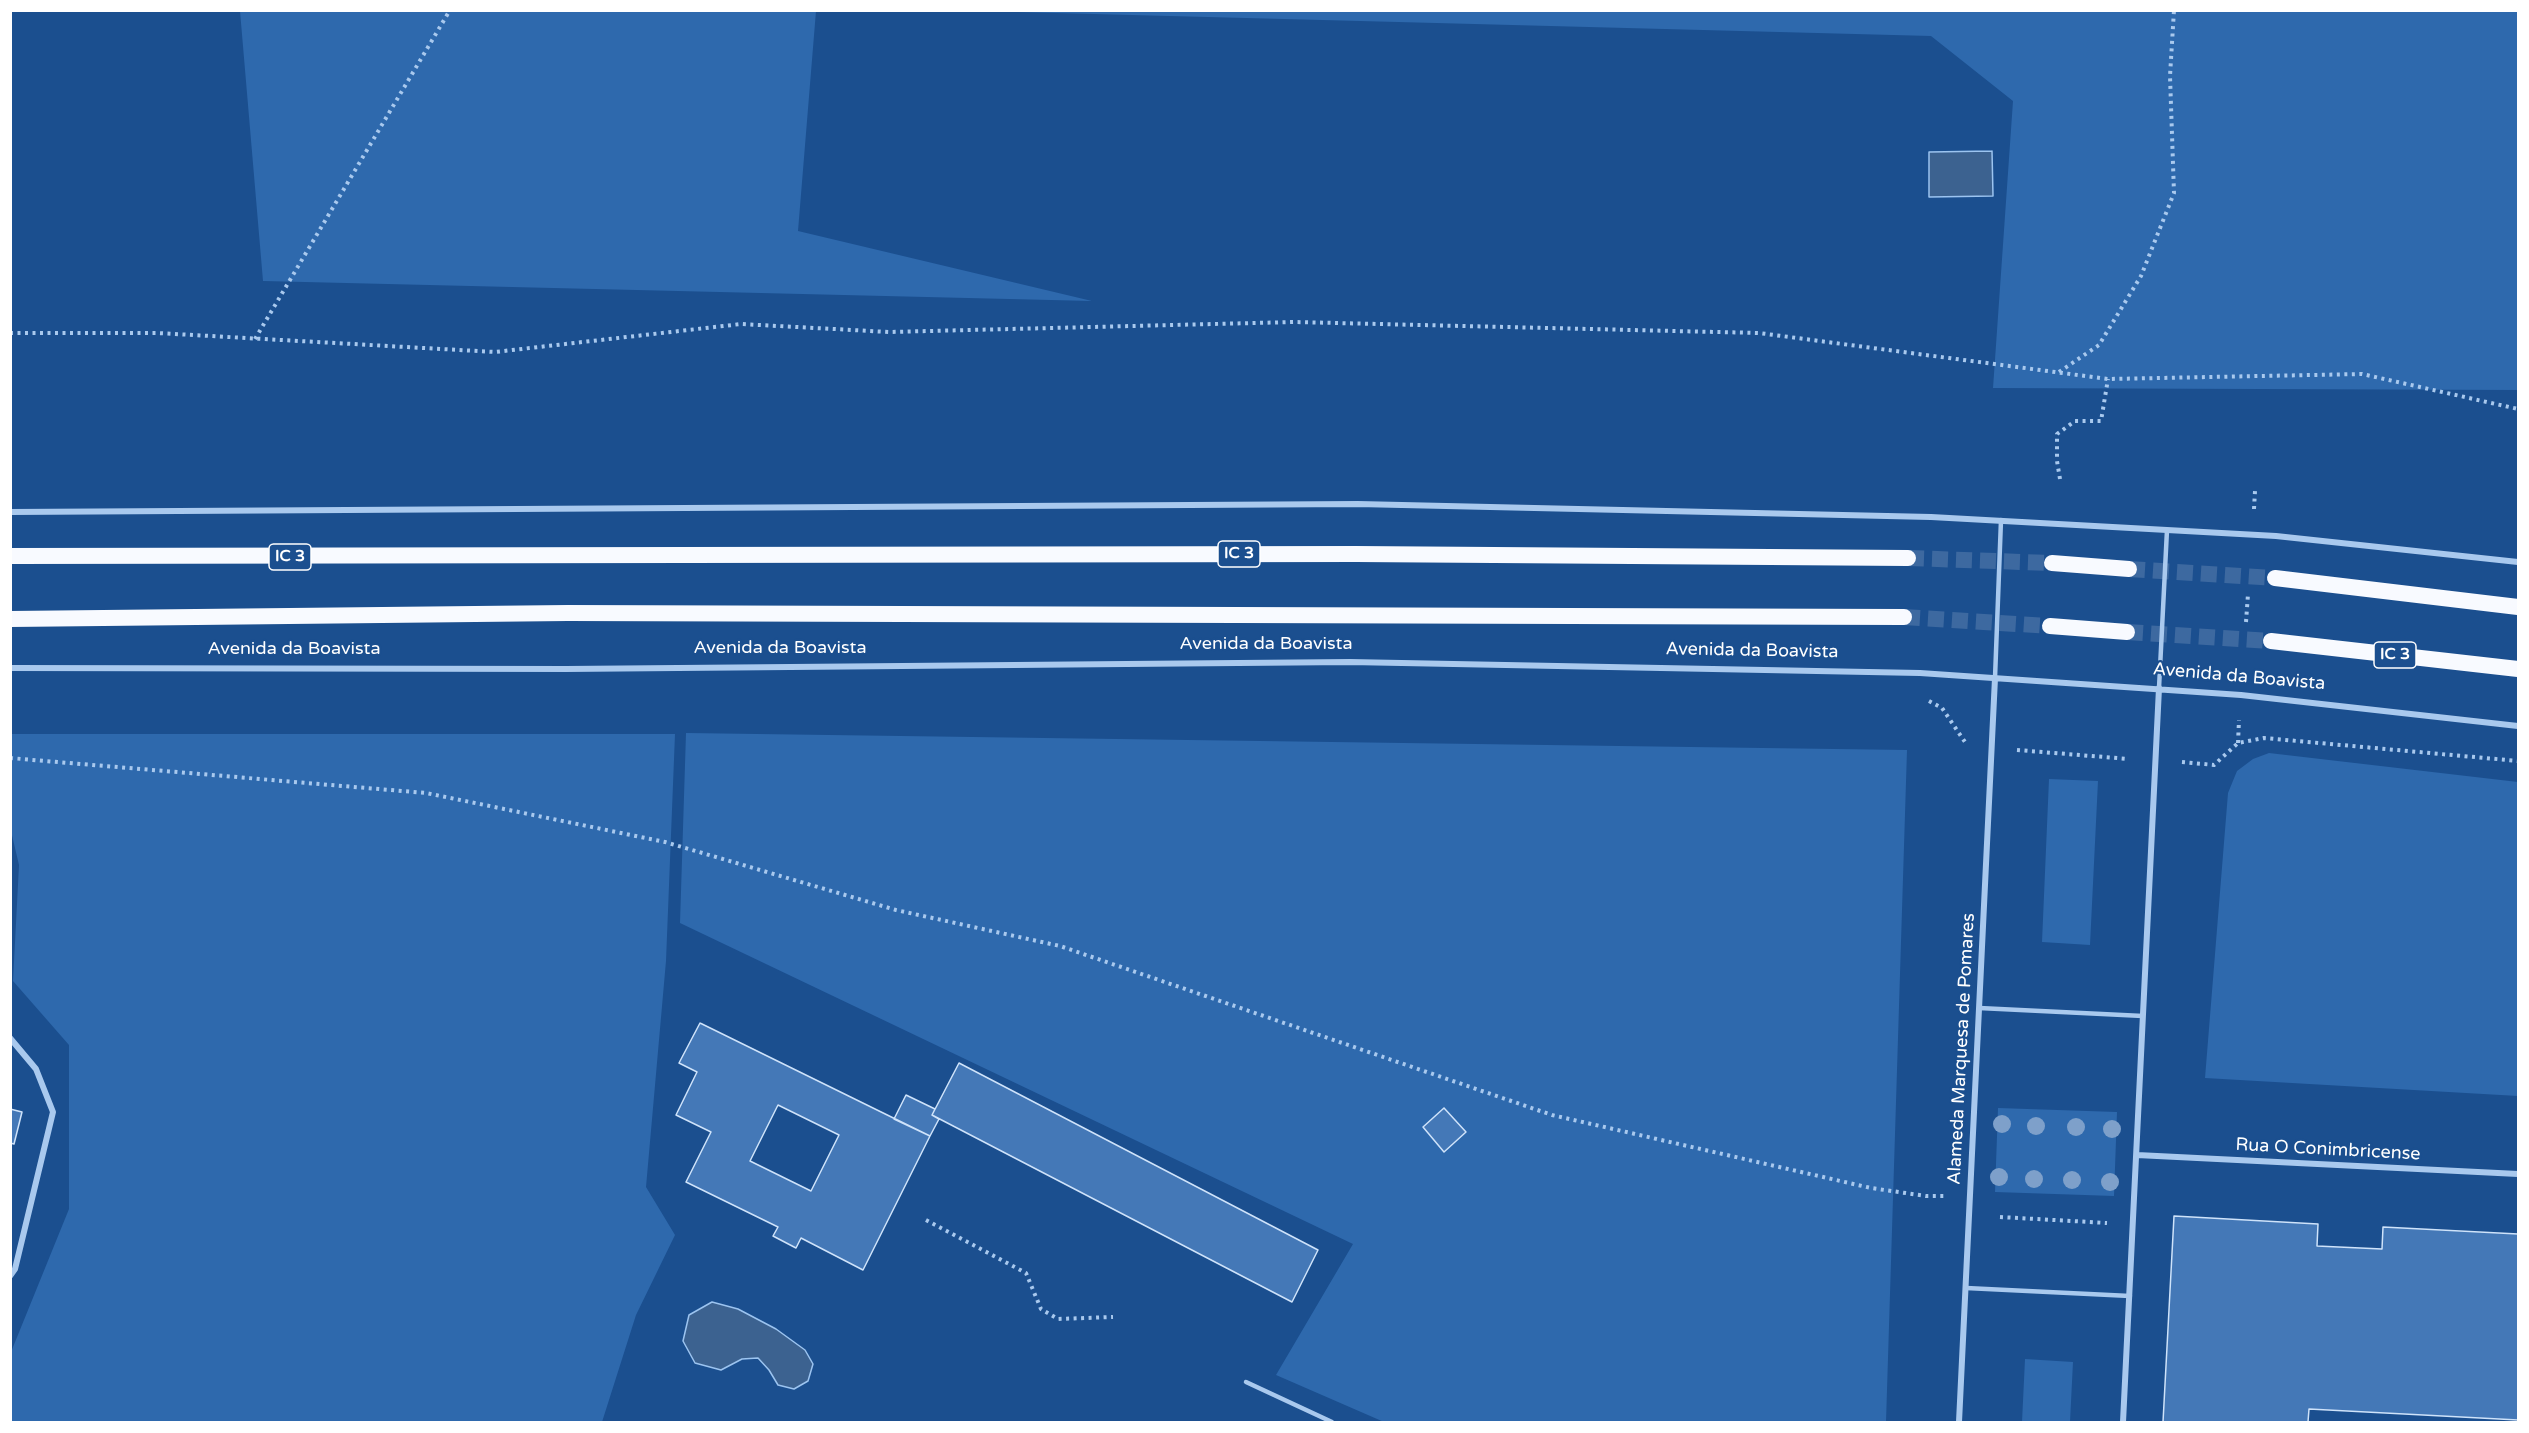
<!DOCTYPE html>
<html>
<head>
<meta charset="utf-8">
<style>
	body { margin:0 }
	#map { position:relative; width:2529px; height:1433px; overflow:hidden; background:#1b4f8f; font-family:"Varela Round",sans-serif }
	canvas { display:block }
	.frame { position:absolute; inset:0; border:12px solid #fff; pointer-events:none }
</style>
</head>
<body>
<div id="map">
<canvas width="2529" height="1433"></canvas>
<div class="frame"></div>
</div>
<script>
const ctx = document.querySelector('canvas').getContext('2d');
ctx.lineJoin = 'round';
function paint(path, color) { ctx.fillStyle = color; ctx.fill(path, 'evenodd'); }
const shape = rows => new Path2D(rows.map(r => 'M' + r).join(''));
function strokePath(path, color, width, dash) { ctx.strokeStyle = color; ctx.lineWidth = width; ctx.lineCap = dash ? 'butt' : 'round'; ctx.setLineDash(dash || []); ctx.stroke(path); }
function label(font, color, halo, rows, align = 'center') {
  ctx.font = font + ' "Varela Round",sans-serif'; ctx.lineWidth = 4.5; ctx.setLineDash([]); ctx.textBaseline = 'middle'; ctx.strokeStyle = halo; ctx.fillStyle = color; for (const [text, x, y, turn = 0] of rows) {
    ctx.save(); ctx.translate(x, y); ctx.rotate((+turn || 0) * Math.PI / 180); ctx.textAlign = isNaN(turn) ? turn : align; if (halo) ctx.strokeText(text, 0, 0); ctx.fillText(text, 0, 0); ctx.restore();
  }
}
paint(shape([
	[240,11,816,11,798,231,1092,301,263,281],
	[979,11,2518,11,2518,390,1993,388,2013,101,1931,36],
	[686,733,1907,750,1886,1422,1384,1422,1276,1375,1353,1244,680,923],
	[11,734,675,734,666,961,646,1187,675,1235,636,1315,602,1422,11,1422,11,1352,69,1209,69,1045,13,981,19,865,11,831],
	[2269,753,2518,782,2518,1096,2205,1078,2228,793,2237,771,2253,759],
	[2049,779,2098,781,2090,945,2042,942],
	[1998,1108,2117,1112,2114,1196,1995,1192],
	[2025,1359,2073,1362,2070,1422,2022,1422]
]), '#2e69ad');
const water = shape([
	[1992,151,1993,196,1929,197,1929,152,1992,151],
	[712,1302,738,1309,776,1329,805,1350,813,1364,808,1381,794,1389,778,1385,769,1370,758,1358,742,1359,721,1370,695,1363,683,1341,689,1315,712,1302]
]);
paint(water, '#3c6290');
strokePath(water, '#9cc4f0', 1.5);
const building = shape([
	[700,1023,930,1136,863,1270,801,1238,796,1248,773,1236,778,1227,686,1182,711,1132,676,1115,697,1072,679,1063,700,1023],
	[778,1105,839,1135,811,1191,750,1161,778,1105],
	[959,1063,1318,1250,1292,1302,932,1115,959,1063],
	[906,1095,935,1109,932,1115,939,1119,930,1136,894,1119,906,1095],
	[1444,1108,1466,1132,1444,1152,1423,1127,1444,1108],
	[10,1109,22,1112,14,1144,10,1143,10,1109],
	[2174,1216,2318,1224,2317,1246,2382,1249,2383,1227,2518,1234,2518,1420,2309,1409,2308,1422,2163,1422,2174,1216]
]);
paint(building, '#4478b7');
strokePath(building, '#cfe3fa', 1.5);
strokePath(shape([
	[1908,558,2052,563],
	[2129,569,2275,578],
	[1904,617,2050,626],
	[2127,632,2271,641]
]), '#3d69a0', 16, [16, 8]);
strokePath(shape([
	[10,333,157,333,495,352,741,324,889,332,1294,322,1759,333,2108,379,2362,374,2518,409],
	[255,339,450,10],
	[2059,372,2099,345,2141,276,2174,193,2170,76,2174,10],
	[2060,479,2057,461,2057,434,2075,421,2101,421,2108,379],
	[2254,509,2255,491],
	[2246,622,2248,594],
	[1929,701,1942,708,1965,742],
	[2238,743,2239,720],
	[2017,750,2129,759],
	[10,758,426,793,665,842,896,910,1060,946,1552,1115,1871,1188,1926,1196,1945,1196],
	[2182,762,2214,765,2238,743,2264,738,2518,761],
	[2000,1217,2107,1223],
	[926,1220,1026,1273,1041,1309,1058,1319,1113,1317]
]), '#a9c9ee', 4, [3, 4.5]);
strokePath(shape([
	[1995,678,2001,520],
	[2159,688,2167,530],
	[1979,1008,2143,1016],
	[1966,1288,2130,1296],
	[1246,1382,1332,1422]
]), '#a9c9ee', 4.5);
strokePath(shape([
	[10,512,1358,504,1931,517,2276,536,2518,562],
	[10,668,566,669,1350,662,1920,673,2241,695,2518,726],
	[10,1038,36,1069,53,1112,15,1269,10,1276],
	[2137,1155,2518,1174],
	[1959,1422,1995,678],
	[2123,1422,2159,688]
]), '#a9c9ee', 6);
strokePath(shape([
	[10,556,1356,554,1908,558],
	[2052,563,2129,569],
	[2275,578,2518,607],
	[10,619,568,613,1904,617],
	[2050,626,2127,632],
	[2271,641,2518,669]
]), '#f8faff', 16);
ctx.fillStyle = '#7ea0ca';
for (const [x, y] of [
	[2002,1124],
	[2036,1126],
	[2076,1127],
	[2112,1129],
	[1999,1177],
	[2034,1179],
	[2072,1180],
	[2110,1182]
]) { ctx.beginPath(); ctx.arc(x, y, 9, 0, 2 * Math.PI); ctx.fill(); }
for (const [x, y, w] of [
	[1239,554,42],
	[290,557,42],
	[2395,655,42]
]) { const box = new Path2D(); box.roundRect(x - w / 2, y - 13, w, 26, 4.5); ctx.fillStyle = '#1b4f8f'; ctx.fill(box); strokePath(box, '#fff', 1.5); }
label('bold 16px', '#fff', null, [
	["IC 3",1239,554],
	["IC 3",290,557],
	["IC 3",2395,655]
]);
label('18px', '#fff', '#1b4f8f', [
	["Avenida da Boavista",1266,644],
	["Avenida da Boavista",780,648],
	["Avenida da Boavista",294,649],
	["Avenida da Boavista",1752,651,1],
	["Avenida da Boavista",2239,677,5],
	["Alameda Marquesa de Pomares",1962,1049,-87],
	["Rua O Conimbricense",2328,1150,3]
]);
</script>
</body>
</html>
